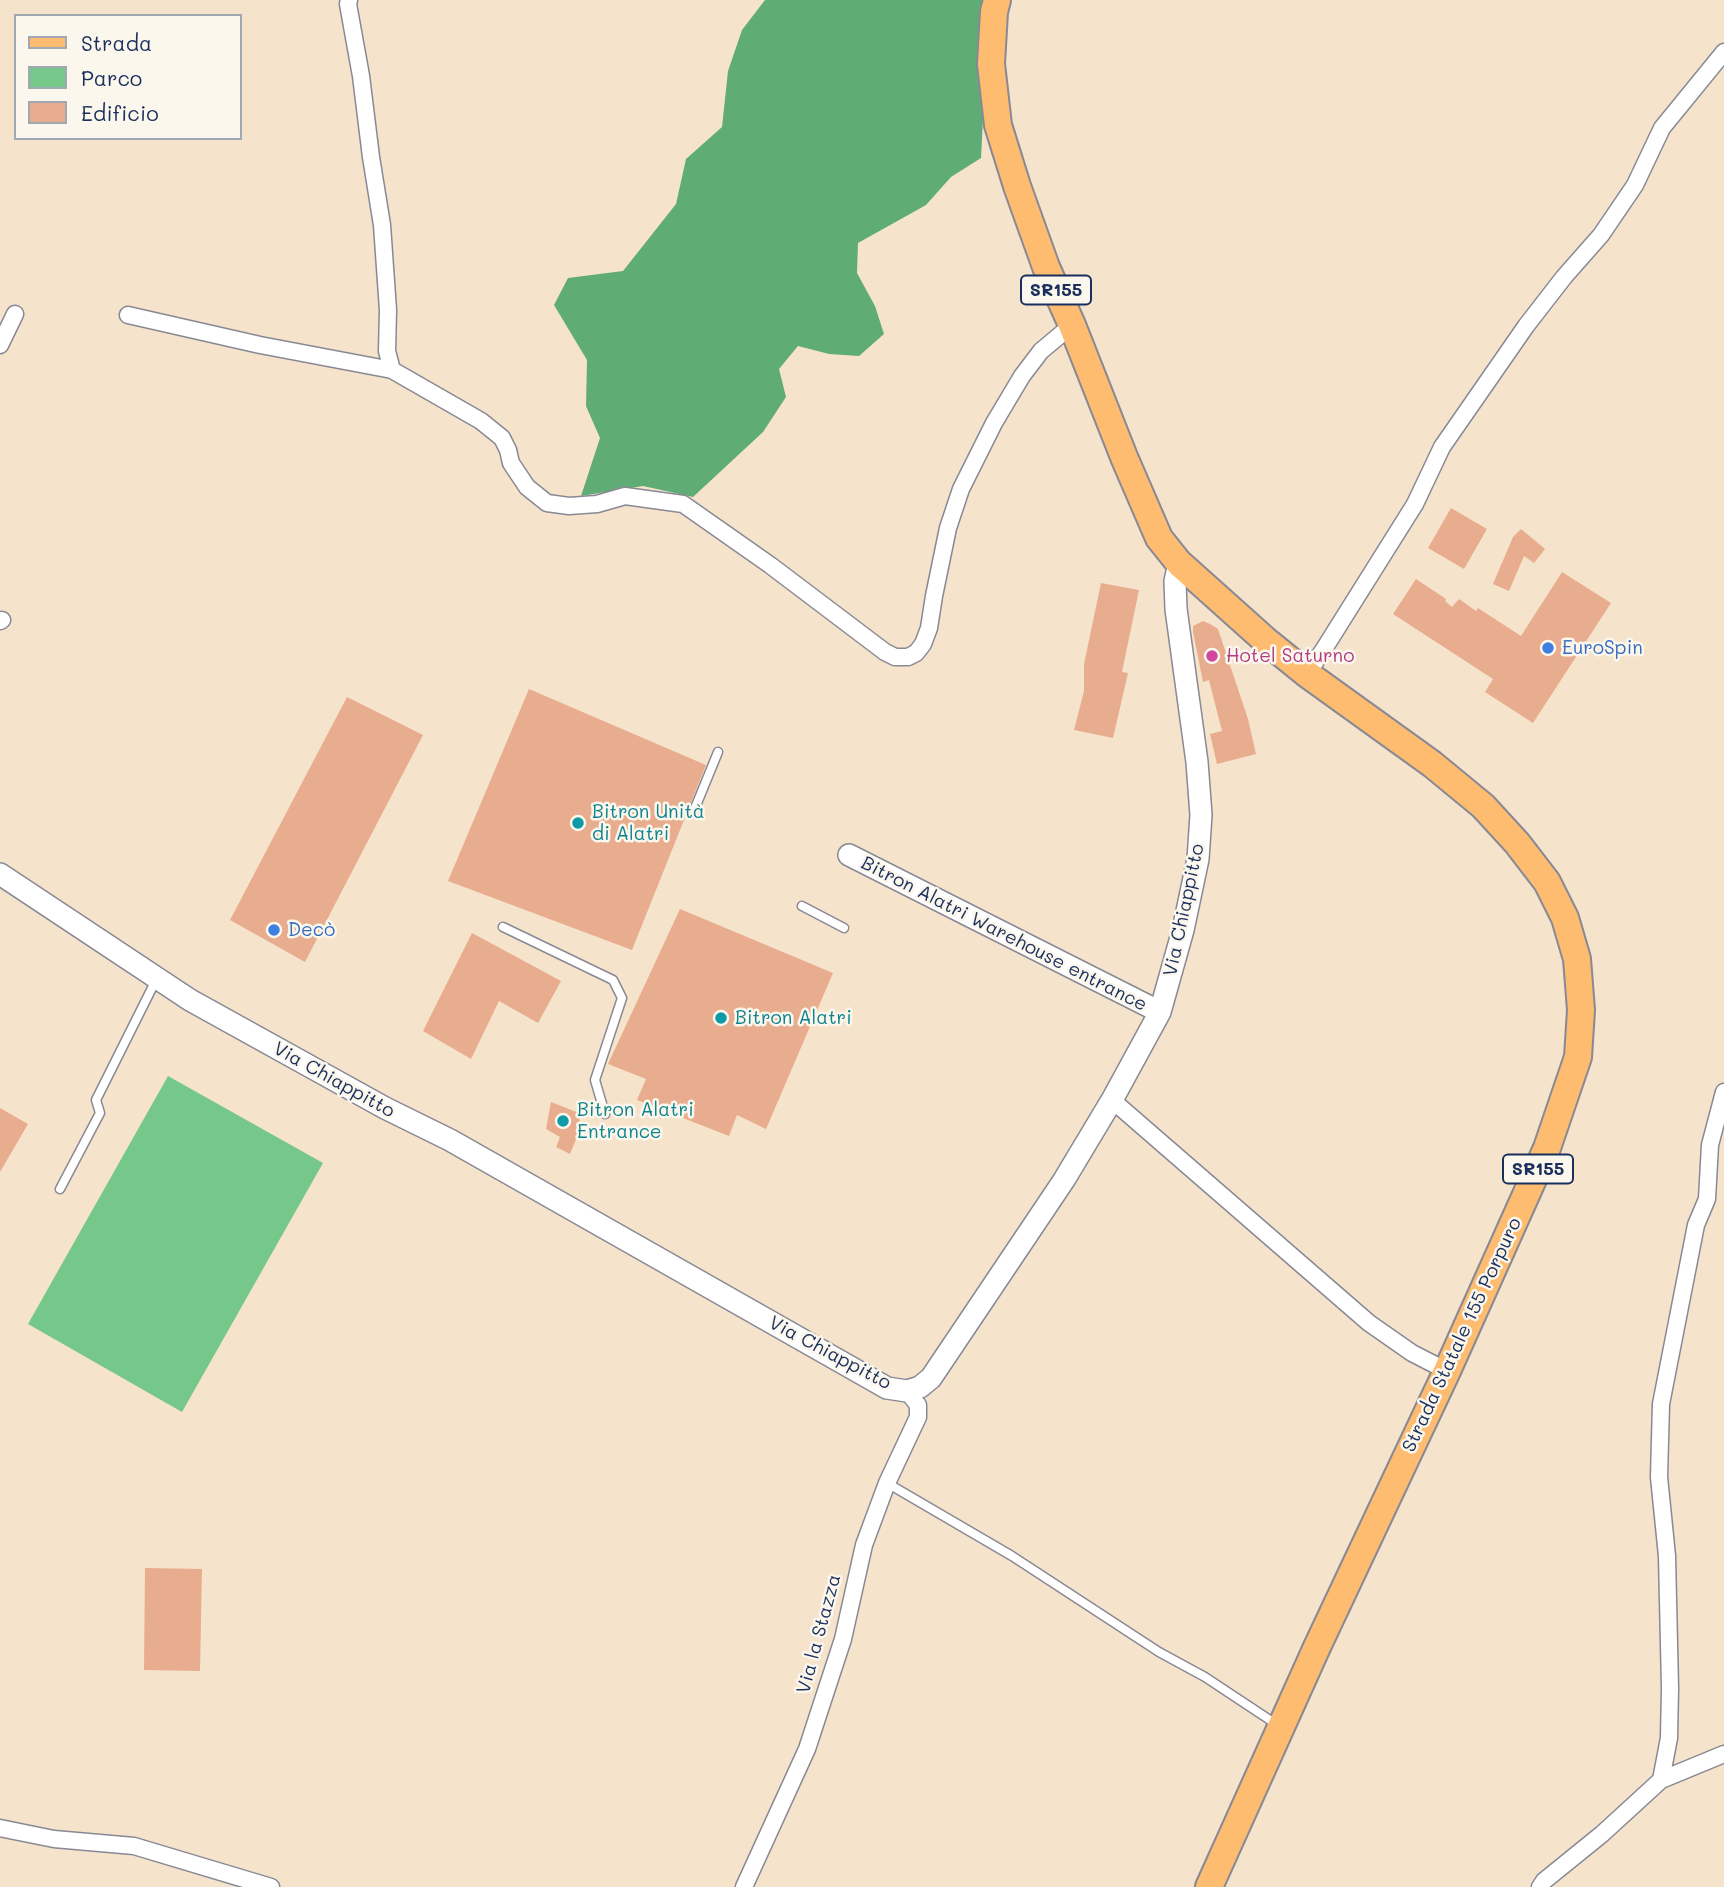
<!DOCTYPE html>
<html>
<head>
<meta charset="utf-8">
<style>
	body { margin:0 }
	#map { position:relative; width:1724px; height:1887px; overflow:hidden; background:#f6e3cb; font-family:Mali,sans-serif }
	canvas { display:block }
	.legend { position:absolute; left:14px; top:14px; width:228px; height:126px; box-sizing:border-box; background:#fbf7ec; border:2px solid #a1a7b3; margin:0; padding:9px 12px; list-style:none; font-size:21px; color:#1b2f5e }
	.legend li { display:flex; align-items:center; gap:14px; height:35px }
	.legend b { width:35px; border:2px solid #a1a7b3 }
</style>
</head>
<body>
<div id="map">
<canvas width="1724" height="1887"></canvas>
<ul class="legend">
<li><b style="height:9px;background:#fdbc6f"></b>Strada</li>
<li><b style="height:19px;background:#76c88a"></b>Parco</li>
<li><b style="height:19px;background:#e8ad8e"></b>Edificio</li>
</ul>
</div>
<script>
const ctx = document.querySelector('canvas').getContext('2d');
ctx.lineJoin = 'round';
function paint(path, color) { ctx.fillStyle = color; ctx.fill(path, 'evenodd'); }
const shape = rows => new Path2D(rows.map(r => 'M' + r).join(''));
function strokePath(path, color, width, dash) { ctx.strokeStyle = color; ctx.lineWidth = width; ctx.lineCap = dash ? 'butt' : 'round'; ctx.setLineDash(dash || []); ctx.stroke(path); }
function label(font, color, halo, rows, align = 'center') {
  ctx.font = font + ' Mali,sans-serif'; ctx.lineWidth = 5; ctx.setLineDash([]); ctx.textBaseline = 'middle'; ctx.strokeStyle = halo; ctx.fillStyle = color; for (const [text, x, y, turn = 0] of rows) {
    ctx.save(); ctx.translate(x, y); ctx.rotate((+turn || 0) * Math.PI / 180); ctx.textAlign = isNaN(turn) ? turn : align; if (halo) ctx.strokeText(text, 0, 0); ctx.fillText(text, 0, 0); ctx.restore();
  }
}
paint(shape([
	[168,1076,323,1163,182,1412,28,1324]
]), '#76c88a');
paint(shape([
	[765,0,989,0,981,158,951,177,926,205,858,243,857,273,875,306,884,334,859,356,829,354,798,346,779,369,786,397,763,432,693,497,643,486,581,496,600,438,586,406,587,360,554,305,568,278,623,271,676,204,686,159,722,127,728,71,742,30]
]), '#60ac76');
paint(shape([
	[1451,508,1487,529,1464,569,1428,548],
	[1521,529,1545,549,1534,563,1524,556,1509,591,1493,584,1513,537],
	[1562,572,1611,603,1533,723,1485,692,1493,679,1393,614,1416,579,1446,599,1445,601,1452,607,1459,599,1476,611,1478,608,1521,636],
	[1101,583,1139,590,1122,672,1128,673,1113,738,1074,730,1084,691,1084,664],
	[1203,621,1210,624,1218,629,1248,719,1256,754,1217,764,1210,734,1222,731,1209,680,1203,682,1193,632,1193,626],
	[529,689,706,765,632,950,448,881],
	[347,697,423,735,305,962,230,920],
	[680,909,833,973,766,1129,737,1115,729,1136,637,1100,646,1079,608,1064],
	[472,933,561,981,538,1023,499,1001,471,1059,423,1031],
	[551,1102,579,1113,580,1130,570,1154,556,1147,560,1137,546,1129],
	[0,1108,28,1124,0,1172],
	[145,1568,202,1569,200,1671,144,1670]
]), '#e8ad8e');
const service = shape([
	[693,813,718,752],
	[802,906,844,928],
	[503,927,613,980,622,998,595,1080,605,1114],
	[60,1189,100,1113,96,1100,157,978],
	[887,1483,1012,1556,1159,1652,1205,1677,1279,1726]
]);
const minor = shape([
	[349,0,348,4,361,76,371,157,382,225,388,310,387,351,392,370,481,421,502,438,508,450,511,463,527,487,547,503,569,506,597,504,625,496,683,504,770,565,885,652,895,657,908,657,916,653,923,644,929,628,934,596,948,528,961,489,994,423,1022,376,1041,351,1072,325],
	[128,315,260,345,392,370],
	[0,345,15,314],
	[0,621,2,620],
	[1307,674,1324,649,1415,504,1442,447,1526,326,1564,277,1601,235,1635,185,1662,128,1724,52],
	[1112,1100,1369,1323,1412,1353,1447,1371],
	[1661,1780,1669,1738,1670,1688,1667,1556,1659,1477,1661,1404,1696,1225,1707,1199,1710,1145,1724,1092],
	[0,1828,54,1839,134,1846,271,1887],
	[744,1887,807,1749,843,1639,864,1545,887,1483,918,1417,918,1405,907,1391],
	[1540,1887,1544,1881,1602,1834,1661,1780,1724,1754]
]);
const tertiary = shape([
	[849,855,1160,1012],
	[0,874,190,1000,385,1108,450,1140,887,1388,907,1391,920,1387,931,1378,1064,1180,1112,1100,1160,1012,1183,930,1198,859,1201,815,1197,762,1176,609,1175,581,1179,563]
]);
const primary = shape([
	[997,0,994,12,991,64,998,125,1017,186,1046,267,1072,325,1124,457,1159,538,1179,563,1265,640,1307,674,1432,764,1483,806,1517,843,1547,882,1565,918,1577,959,1581,1010,1578,1057,1547,1148,1447,1371,1317,1647,1209,1887]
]);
strokePath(service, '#888994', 11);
strokePath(minor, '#888994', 19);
strokePath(tertiary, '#888994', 24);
strokePath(primary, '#888994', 30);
strokePath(service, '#fff', 8);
strokePath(minor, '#fff', 16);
strokePath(tertiary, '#fff', 21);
strokePath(primary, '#fdbc6f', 26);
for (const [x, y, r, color] of [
	[1548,648,7,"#3f7fe0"],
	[1212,656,7,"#d1479c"],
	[578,823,7,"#0f9aa8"],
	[274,930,7,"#3f7fe0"],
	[721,1018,7,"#0f9aa8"],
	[563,1121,7,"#0f9aa8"]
]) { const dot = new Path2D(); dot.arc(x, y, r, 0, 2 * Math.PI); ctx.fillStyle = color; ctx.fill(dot); strokePath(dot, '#fbf7ec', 2.5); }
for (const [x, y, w] of [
	[1056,290,70],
	[1538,1169,70]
]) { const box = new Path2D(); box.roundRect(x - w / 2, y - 14.5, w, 29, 5); ctx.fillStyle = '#fbf7ec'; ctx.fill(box); strokePath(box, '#1b2f5e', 2); }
label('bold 18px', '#1b2f5e', null, [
	["SR155",1056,290],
	["SR155",1538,1169]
]);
label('19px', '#366cbe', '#fbf7ec', [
	["EuroSpin",1562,648],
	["Decò",288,930]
], 'left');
label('19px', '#b23c85', '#fbf7ec', [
	["Hotel Saturno",1226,656]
], 'left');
label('19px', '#0d838f', '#fbf7ec', [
	["Bitron Unità",592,812],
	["di Alatri",592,834],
	["Bitron Alatri",735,1018],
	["Bitron Alatri",577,1110],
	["Entrance",577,1132]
], 'left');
label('19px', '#1b2f5e', '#fbf7ec', [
	["Via Chiappitto",1184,910,-78],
	["Bitron Alatri Warehouse entrance",1004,934,27],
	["Via Chiappitto",334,1080,29],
	["Strada Statale 155 Porpuro",1462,1335,-65],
	["Via Chiappitto",830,1353,28],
	["Via la Stazza",819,1634,-75]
]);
</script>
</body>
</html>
